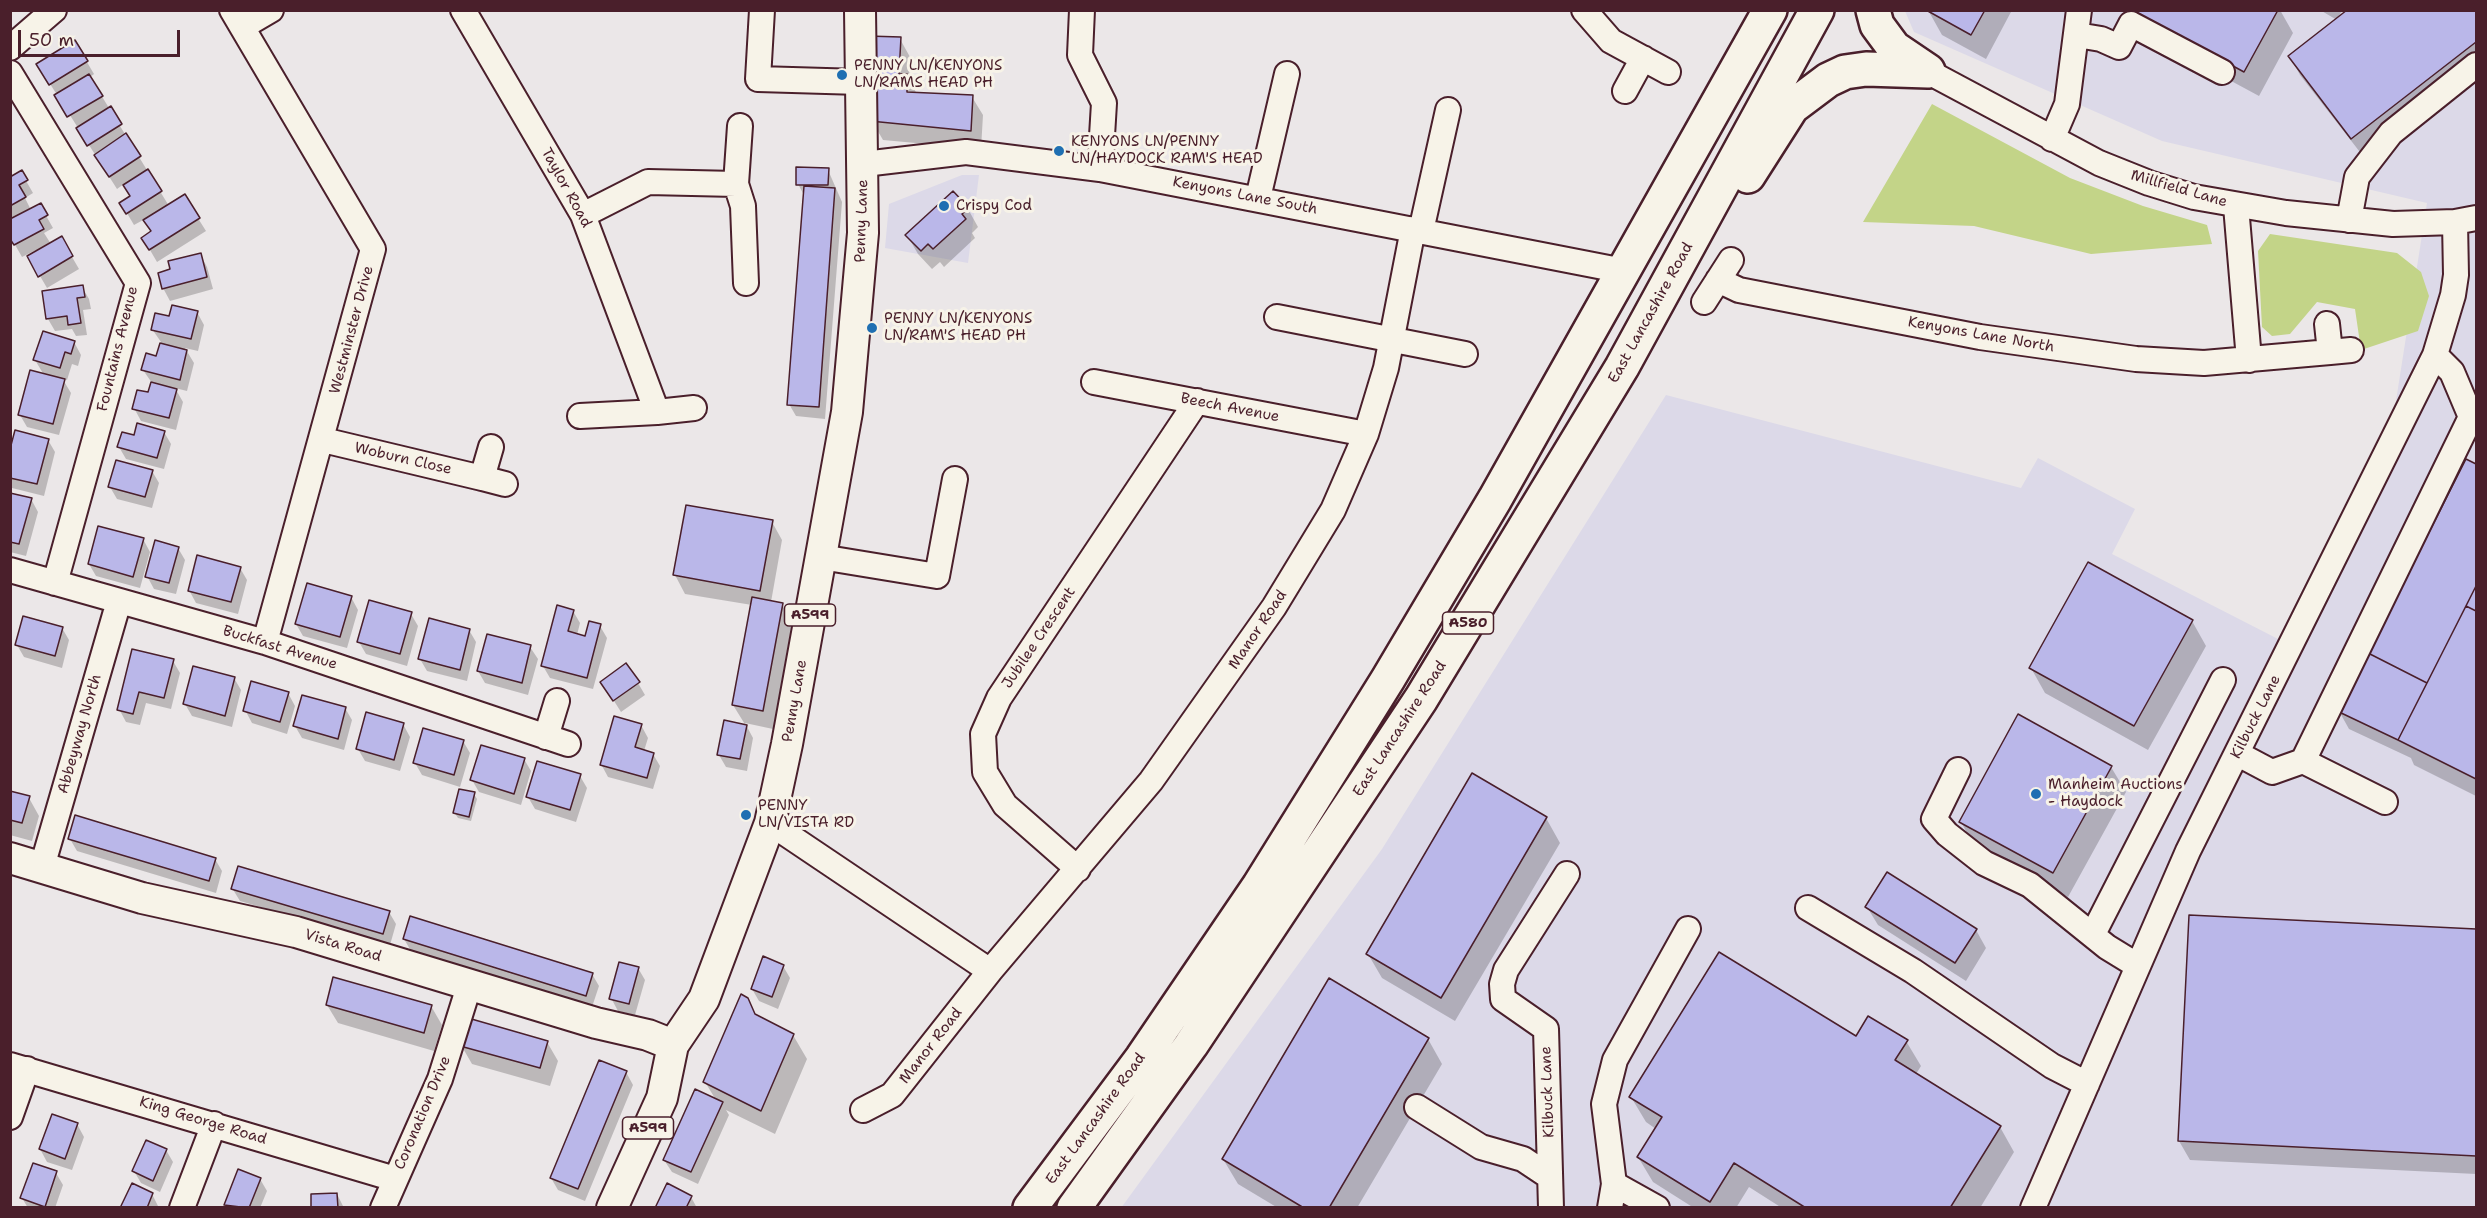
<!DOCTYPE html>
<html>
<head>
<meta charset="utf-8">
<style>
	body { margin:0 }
	#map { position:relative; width:2487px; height:1218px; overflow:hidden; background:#ebe7e8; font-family:"Shantell Sans",sans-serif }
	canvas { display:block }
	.frame { position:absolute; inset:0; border:12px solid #4a1f2b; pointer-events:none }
	.scale { position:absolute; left:18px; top:30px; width:162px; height:27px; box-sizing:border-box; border:3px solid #4a1f2b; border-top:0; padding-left:8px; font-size:18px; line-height:21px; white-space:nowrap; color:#4a1f2b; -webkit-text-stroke:4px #f7f3e8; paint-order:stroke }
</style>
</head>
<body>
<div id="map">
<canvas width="2487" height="1218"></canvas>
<div class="frame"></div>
<div class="scale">50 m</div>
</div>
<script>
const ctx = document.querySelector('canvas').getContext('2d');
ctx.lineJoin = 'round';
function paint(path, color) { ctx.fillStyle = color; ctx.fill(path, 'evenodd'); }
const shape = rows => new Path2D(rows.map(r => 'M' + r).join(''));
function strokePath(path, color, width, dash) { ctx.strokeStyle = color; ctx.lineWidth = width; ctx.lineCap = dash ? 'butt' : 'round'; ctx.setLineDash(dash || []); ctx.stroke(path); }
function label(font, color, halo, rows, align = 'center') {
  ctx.font = font + ' "Shantell Sans",sans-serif'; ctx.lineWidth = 6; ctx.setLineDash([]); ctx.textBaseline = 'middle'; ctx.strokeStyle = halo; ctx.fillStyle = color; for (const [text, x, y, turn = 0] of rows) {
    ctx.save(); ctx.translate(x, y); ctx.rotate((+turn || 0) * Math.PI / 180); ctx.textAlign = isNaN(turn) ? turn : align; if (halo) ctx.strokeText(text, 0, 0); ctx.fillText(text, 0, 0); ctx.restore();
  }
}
paint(shape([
	[1905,11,2476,11,2476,1207,1121,1208,1382,849,1666,395,2021,488,2038,458,2135,509,2112,554,2280,640,2393,420,2427,203,2162,141,1914,32],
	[962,175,979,175,968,263,885,248,889,204]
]), '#dcd9e8');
paint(shape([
	[1932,104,2070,178,2143,206,2207,225,2212,244,2091,254,1974,226,1863,222],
	[2270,234,2397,253,2421,272,2429,296,2418,331,2361,350,2355,309,2317,302,2290,334,2272,336,2262,327,2258,251]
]), '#c3d488');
paint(shape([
	[1928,10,2012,10,1986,59,1942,35],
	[2132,10,2280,10,2293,33,2259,96,2146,35],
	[2320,10,2342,10,2337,20],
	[2349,10,2476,10,2476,69,2363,156,2300,75,2290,56],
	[900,39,910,57,909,80,917,94,972,97,983,115,981,149,883,140,872,121],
	[75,42,94,74,90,77,169,206,184,196,206,231,157,262,143,238,152,232,145,219,134,225,121,203,131,197,124,184,117,189,45,76],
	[828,170,842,202,825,419,796,416,789,404,805,197,798,184],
	[21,172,33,193,25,198,31,210,40,205,53,228,44,233,51,244,61,238,79,269,47,288,29,257,37,252,36,250,22,257,10,236,10,178],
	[968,209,978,227,972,233,975,238,944,267,940,262,932,269,918,254,907,235],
	[200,254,207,267,213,289,170,301,163,288,172,270],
	[82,287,89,299,91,309,83,310,87,335,76,336,72,329,55,331,48,319,44,292],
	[197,312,204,325,198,351,185,348,194,363,187,391,175,388,183,402,176,430,141,421,134,408,149,394,152,383,143,370,157,358,161,342,152,329,170,318],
	[74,342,81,355,78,366,72,364,67,380,62,378,71,393,59,435,27,427,20,415,44,375,35,360],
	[164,432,171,444,164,469,126,459,119,447,135,437],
	[48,440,55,452,44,496,12,488,10,455],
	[2467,461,2476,466,2476,796,2414,765,2411,758,2349,729,2339,711],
	[152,471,159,483,152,508,117,499,110,487],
	[10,494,31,499,38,512,26,556,10,552],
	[772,522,782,540,771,602,782,604,792,623,773,729,745,723,753,738,747,771,726,767,719,755,746,726,733,705,752,605,685,594,675,575],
	[143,539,150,552,140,588,96,576,89,564],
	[178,548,185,560,176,594,154,589,147,576],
	[240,568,247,580,238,614,196,603,189,590],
	[351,597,358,610,347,648,303,636,296,624],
	[573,611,580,623,577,635,586,637,600,626,607,638,593,689,550,678,543,666],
	[411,614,418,626,407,666,366,654,359,642],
	[2192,621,2206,646,2148,750,2045,693,2031,668],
	[62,628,69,640,62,668,24,657,17,645],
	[469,630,476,642,467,681,427,671,420,659],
	[530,647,538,659,528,695,485,683,478,671],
	[173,661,180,673,171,709,146,703,140,725,126,722,119,709],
	[234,678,241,690,232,727,192,716,185,704],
	[602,682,638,683,645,695,621,712],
	[288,693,295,706,287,734,252,723,245,710],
	[345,708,352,720,344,750,302,738,295,726],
	[403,724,410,737,400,771,365,761,358,749],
	[641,725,648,738,644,751,653,754,660,766,653,789,608,777,601,764],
	[463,741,470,753,460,787,422,775,415,763],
	[524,759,531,771,521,805,479,792,472,780],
	[2111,767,2126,792,2068,897,1975,847,1961,822],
	[580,776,587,788,576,822,535,809,528,797],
	[10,792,29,798,39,816,32,841,10,835],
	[474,794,477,799,471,821,458,818,454,812],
	[1546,818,1560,843,1455,1021,1382,978,1368,954],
	[70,839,215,859,222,871,216,893,77,851],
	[232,888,389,912,396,924,390,945,240,901],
	[1867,907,1976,930,1986,948,1966,981,1878,925],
	[2190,917,2476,931,2476,1174,2190,1160,2179,1141],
	[404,939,592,974,599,986,592,1007,411,951],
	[783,966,790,978,778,1009,759,1001,752,989],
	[638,968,645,980,635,1015,618,1011,611,998],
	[747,999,757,1017,793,1035,807,1059,775,1134,726,1110,729,1115,698,1184,672,1172,664,1160,716,1100,705,1082],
	[327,1005,431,1006,442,1025,434,1051,338,1023],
	[1856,1038,1906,1041,1921,1066,1916,1074,2000,1127,2014,1152,1980,1208,1782,1208,1749,1187,1736,1208,1694,1208,1653,1182,1638,1157,1656,1129,1646,1122,1631,1097],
	[1428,1039,1442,1064,1357,1208,1278,1208,1238,1184,1223,1159],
	[547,1042,558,1061,550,1086,472,1064,461,1045],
	[626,1072,633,1085,585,1201,558,1190,551,1178],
	[77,1124,84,1137,72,1170,47,1162,40,1149],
	[166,1150,173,1162,160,1192,141,1183,134,1171],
	[56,1173,63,1185,55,1208,28,1208,22,1198],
	[260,1179,267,1191,260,1208,228,1208,226,1204],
	[152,1194,159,1208,122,1208],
	[337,1194,344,1208,313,1208],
	[691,1197,697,1208,656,1208]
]), '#0003');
const building = shape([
	[1926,10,1985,10,1971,35,1926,10],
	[2131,10,2278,10,2244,72,2131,10],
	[2347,10,2476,10,2476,42,2351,139,2288,56,2347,10],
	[867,36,901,37,899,74,907,74,907,92,973,95,971,131,870,121,867,36],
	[75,40,88,61,49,85,36,64,75,40],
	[89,74,103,96,67,117,54,95,89,74],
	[111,106,122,124,87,146,76,128,111,106],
	[126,133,141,156,109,177,94,155,126,133],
	[796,167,829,168,828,185,796,185,796,167],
	[148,169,162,191,126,214,119,203,130,196,123,185,148,169],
	[22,170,28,180,19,185,26,197,10,206,10,177,22,170],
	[804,186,835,188,819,407,787,405,804,186],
	[953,191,969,208,962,214,966,219,933,249,928,244,921,251,905,235,953,191],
	[185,194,200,218,149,250,141,238,151,231,143,220,185,194],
	[41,203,48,215,39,220,44,229,14,245,10,239,10,219,41,203],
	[62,236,73,256,38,277,27,256,62,236],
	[201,253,207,277,162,289,158,273,170,269,168,261,201,253],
	[83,285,85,297,77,298,81,323,68,325,67,316,46,319,42,291,83,285],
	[172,305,198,311,191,339,151,330,155,313,169,316,172,305],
	[43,331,75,341,71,354,65,352,60,368,33,360,43,331],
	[160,343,187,350,180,380,141,370,146,353,156,356,160,343],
	[30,370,65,379,53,424,18,415,30,370],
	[151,382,177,389,169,418,132,409,137,390,148,392,151,382],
	[137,423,165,431,157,458,117,447,122,432,134,435,137,423],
	[15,430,49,439,37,484,10,478,10,449,15,430],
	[2466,459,2476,464,2476,586,2427,683,2368,653,2466,459],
	[116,460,153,470,145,497,108,487,116,460],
	[10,493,32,498,19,544,10,542,10,493],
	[686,505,773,520,760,591,673,575,686,505],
	[98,526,144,538,133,577,88,564,98,526],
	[155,540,179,547,169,583,145,577,155,540],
	[197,555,241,567,231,602,188,591,197,555],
	[2088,562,2193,620,2134,726,2029,668,2088,562],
	[307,583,352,596,340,637,295,624,307,583],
	[2476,586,2476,611,2466,606,2476,586],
	[752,597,783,603,763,711,732,705,752,597],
	[369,600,412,612,400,654,357,642,369,600],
	[557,605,574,610,568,631,585,636,589,621,601,624,587,678,541,666,557,605],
	[2466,606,2476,611,2476,779,2398,740,2466,606],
	[23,616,63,627,55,656,15,645,23,616],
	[429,618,470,629,460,670,418,659,429,618],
	[487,634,531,645,522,683,477,671,487,634],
	[132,649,174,659,164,698,139,692,133,714,117,710,132,649],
	[2368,653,2427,683,2398,740,2337,711,2368,653],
	[626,663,640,682,613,701,600,682,626,663],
	[193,666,235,677,225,716,183,704,193,666],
	[251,681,289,692,280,722,243,711,251,681],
	[302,695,346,707,338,739,293,726,302,695],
	[366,712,404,723,394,760,356,749,366,712],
	[2018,714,2112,766,2053,873,1959,822,2018,714],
	[614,716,642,724,635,747,654,753,647,778,600,765,614,716],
	[724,720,747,725,740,759,717,755,724,720],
	[423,728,464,740,454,775,413,763,423,728],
	[481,745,525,758,514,794,470,780,481,745],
	[537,761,581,774,570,810,526,797,537,761],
	[1472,773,1547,817,1441,998,1366,954,1472,773],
	[459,789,475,792,469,817,453,813,459,789],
	[10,791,30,796,22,823,10,820,10,791],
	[75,815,216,858,209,881,68,839,75,815],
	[238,866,390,911,383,934,231,889,238,866],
	[1887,872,1977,929,1955,963,1865,907,1887,872],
	[2189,915,2476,929,2476,1156,2178,1141,2189,915],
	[410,916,593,973,586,996,403,939,410,916],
	[1719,952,1856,1036,1868,1016,1908,1040,1895,1060,2001,1126,1950,1208,1806,1208,1734,1163,1710,1202,1637,1157,1662,1117,1629,1097,1719,952],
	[763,956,784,965,772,997,751,989,763,956],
	[619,962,639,967,629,1004,609,999,619,962],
	[333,977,432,1005,424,1033,326,1005,333,977],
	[1329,978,1429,1038,1329,1208,1304,1208,1222,1159,1329,978],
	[741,994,748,998,755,1014,794,1034,761,1111,703,1082,741,994],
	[468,1018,548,1041,540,1068,460,1046,468,1018],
	[599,1060,627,1071,578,1189,550,1178,599,1060],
	[695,1089,723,1102,691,1172,663,1160,695,1089],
	[52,1114,78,1123,65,1159,39,1149,52,1114],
	[146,1140,167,1149,153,1181,132,1171,146,1140],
	[33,1163,57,1171,45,1207,20,1198,33,1163],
	[238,1169,261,1178,249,1208,224,1205,238,1169],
	[132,1183,153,1193,147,1208,120,1208,132,1183],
	[667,1183,692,1196,686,1208,655,1208,667,1183],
	[337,1193,338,1208,311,1208,311,1194,337,1193]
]);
paint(building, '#bab7e9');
strokePath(building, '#4a1f2b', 1.5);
const minor = shape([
	[232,10,373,249,265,642],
	[463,10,583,215,657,412,580,416],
	[762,10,758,79,860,82],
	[1082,10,1080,55,1104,103,1100,169],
	[1584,10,1611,41,1668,72],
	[242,27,271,10],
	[2077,35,2101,39,2119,47,2131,24,2222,72],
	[10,48,54,10],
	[10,73,138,283,55,583],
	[1938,77,2099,163,2149,183,2194,197,2286,213,2393,224,2455,222,2476,218],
	[1625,91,1643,58],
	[740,126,736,184,743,206,746,283],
	[2052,139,2067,104,2079,10],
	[864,164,966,152,1100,169,1624,271],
	[1258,198,1287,74],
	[2236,206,2249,360],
	[583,215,648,182,736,184],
	[2349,220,2357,177,2391,133,2476,65],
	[1421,231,1448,110],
	[1718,280,1739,290,1980,337,2136,359,2204,363,2330,352],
	[1704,302,1731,260],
	[1277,317,1465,354],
	[2327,324,2330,352,2351,350],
	[1094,382,1366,434],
	[657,412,694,408],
	[323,440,482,478],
	[491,447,482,478,505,484],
	[821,557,937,576,955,479],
	[10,570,265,642,568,744],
	[546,737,557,701],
	[2238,754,2272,772,2303,761],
	[1958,770,1934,819,1947,834,1984,863,2030,885,2107,947,2138,966],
	[2385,802,2303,761,2471,417,2452,372,2435,355],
	[770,823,990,971],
	[42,867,119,601],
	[1078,869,1005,805,985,772,983,734,999,698,1197,401],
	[1808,908,1913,971,2052,1066,2087,1084],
	[2093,934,2223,680],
	[10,1065,395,1179],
	[1417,1107,1481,1147,1523,1159,1550,1177],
	[863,1110,892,1095,990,971,1151,781,1274,607,1333,510,1366,434,1386,368,1413,229],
	[10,1117,27,1069],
	[1614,1184,1657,1208],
	[182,1208,214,1124],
	[383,1208,440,1079,470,983],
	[1551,1208,1546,1029,1503,999,1502,984,1506,970,1567,874],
	[1610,1208,1614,1184,1604,1104,1615,1060,1688,929],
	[2033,1208,2188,851,2435,355,2453,295,2456,275,2455,222]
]);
const major = shape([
	[10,858,142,898,296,932,596,1023,648,1035,673,1045],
	[612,1208,662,1098,673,1045,704,999,770,823,787,744,847,412,863,233,860,10]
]);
const highway = shape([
	[1873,10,1877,25,1894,48,1928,71],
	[1748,176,1792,107,1828,80,1845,72,1866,69,1928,71],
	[1030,1208,1142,1058,1259,886,1388,679,1495,499,1770,10],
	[1074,1208,1191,1045,1421,699,1622,367,1817,10]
]);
strokePath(minor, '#4a1f2b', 28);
strokePath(major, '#4a1f2b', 34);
strokePath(highway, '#4a1f2b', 38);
strokePath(minor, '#f7f3e8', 24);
strokePath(major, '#f7f3e8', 30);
strokePath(highway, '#f7f3e8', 33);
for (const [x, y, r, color] of [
	[842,75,6,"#1f6fb2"],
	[1059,151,6,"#1f6fb2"],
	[944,206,6,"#1f6fb2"],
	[872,328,6,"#1f6fb2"],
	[2036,794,6,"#1f6fb2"],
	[746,815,6,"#1f6fb2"]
]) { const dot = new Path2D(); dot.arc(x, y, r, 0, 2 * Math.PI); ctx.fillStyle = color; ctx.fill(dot); strokePath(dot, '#f7f3e8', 2); }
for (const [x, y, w] of [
	[810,615,51],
	[1468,623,51],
	[648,1128,51]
]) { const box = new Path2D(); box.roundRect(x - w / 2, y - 11, w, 22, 4.5); ctx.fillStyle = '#f7f3e8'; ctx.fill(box); strokePath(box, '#4a1f2b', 1.5); }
label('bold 14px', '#4a1f2b', null, [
	["A599",810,615],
	["A580",1468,623],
	["A599",648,1128]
]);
label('15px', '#4a1f2b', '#f7f3e8', [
	["PENNY LN/KENYONS",854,66],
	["LN/RAMS HEAD PH",854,83],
	["KENYONS LN/PENNY",1071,142],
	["LN/HAYDOCK RAM'S HEAD",1071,159],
	["Crispy Cod",956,206],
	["PENNY LN/KENYONS",884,319],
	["LN/RAM'S HEAD PH",884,336],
	["Manheim Auctions",2048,785],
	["- Haydock",2048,802],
	["PENNY",758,806],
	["LN/VISTA RD",758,823]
], 'left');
label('15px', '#4a1f2b', '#f7f3e8', [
	["Taylor Road",566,188,61],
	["Millfield Lane",2179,189,16],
	["Kenyons Lane South",1245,196,11],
	["Penny Lane",862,221,-88],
	["East Lancashire Road",1651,313,-61],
	["Westminster Drive",352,330,-75],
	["Kenyons Lane North",1981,335,10],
	["Fountains Avenue",118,349,-76],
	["Beech Avenue",1230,408,11],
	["Woburn Close",403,459,13],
	["Manor Road",1258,630,-56],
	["Jubilee Crescent",1039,638,-56],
	["Buckfast Avenue",280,648,17],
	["Penny Lane",795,701,-80],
	["Kilbuck Lane",2256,717,-63],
	["East Lancashire Road",1400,729,-57],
	["Abbeyway North",80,734,-74],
	["Vista Road",343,946,17],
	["Manor Road",931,1046,-52],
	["Kilbuck Lane",1548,1092,-92],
	["Coronation Drive",423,1113,-67],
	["East Lancashire Road",1096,1119,-54],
	["King George Road",203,1121,17]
]);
</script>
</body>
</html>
